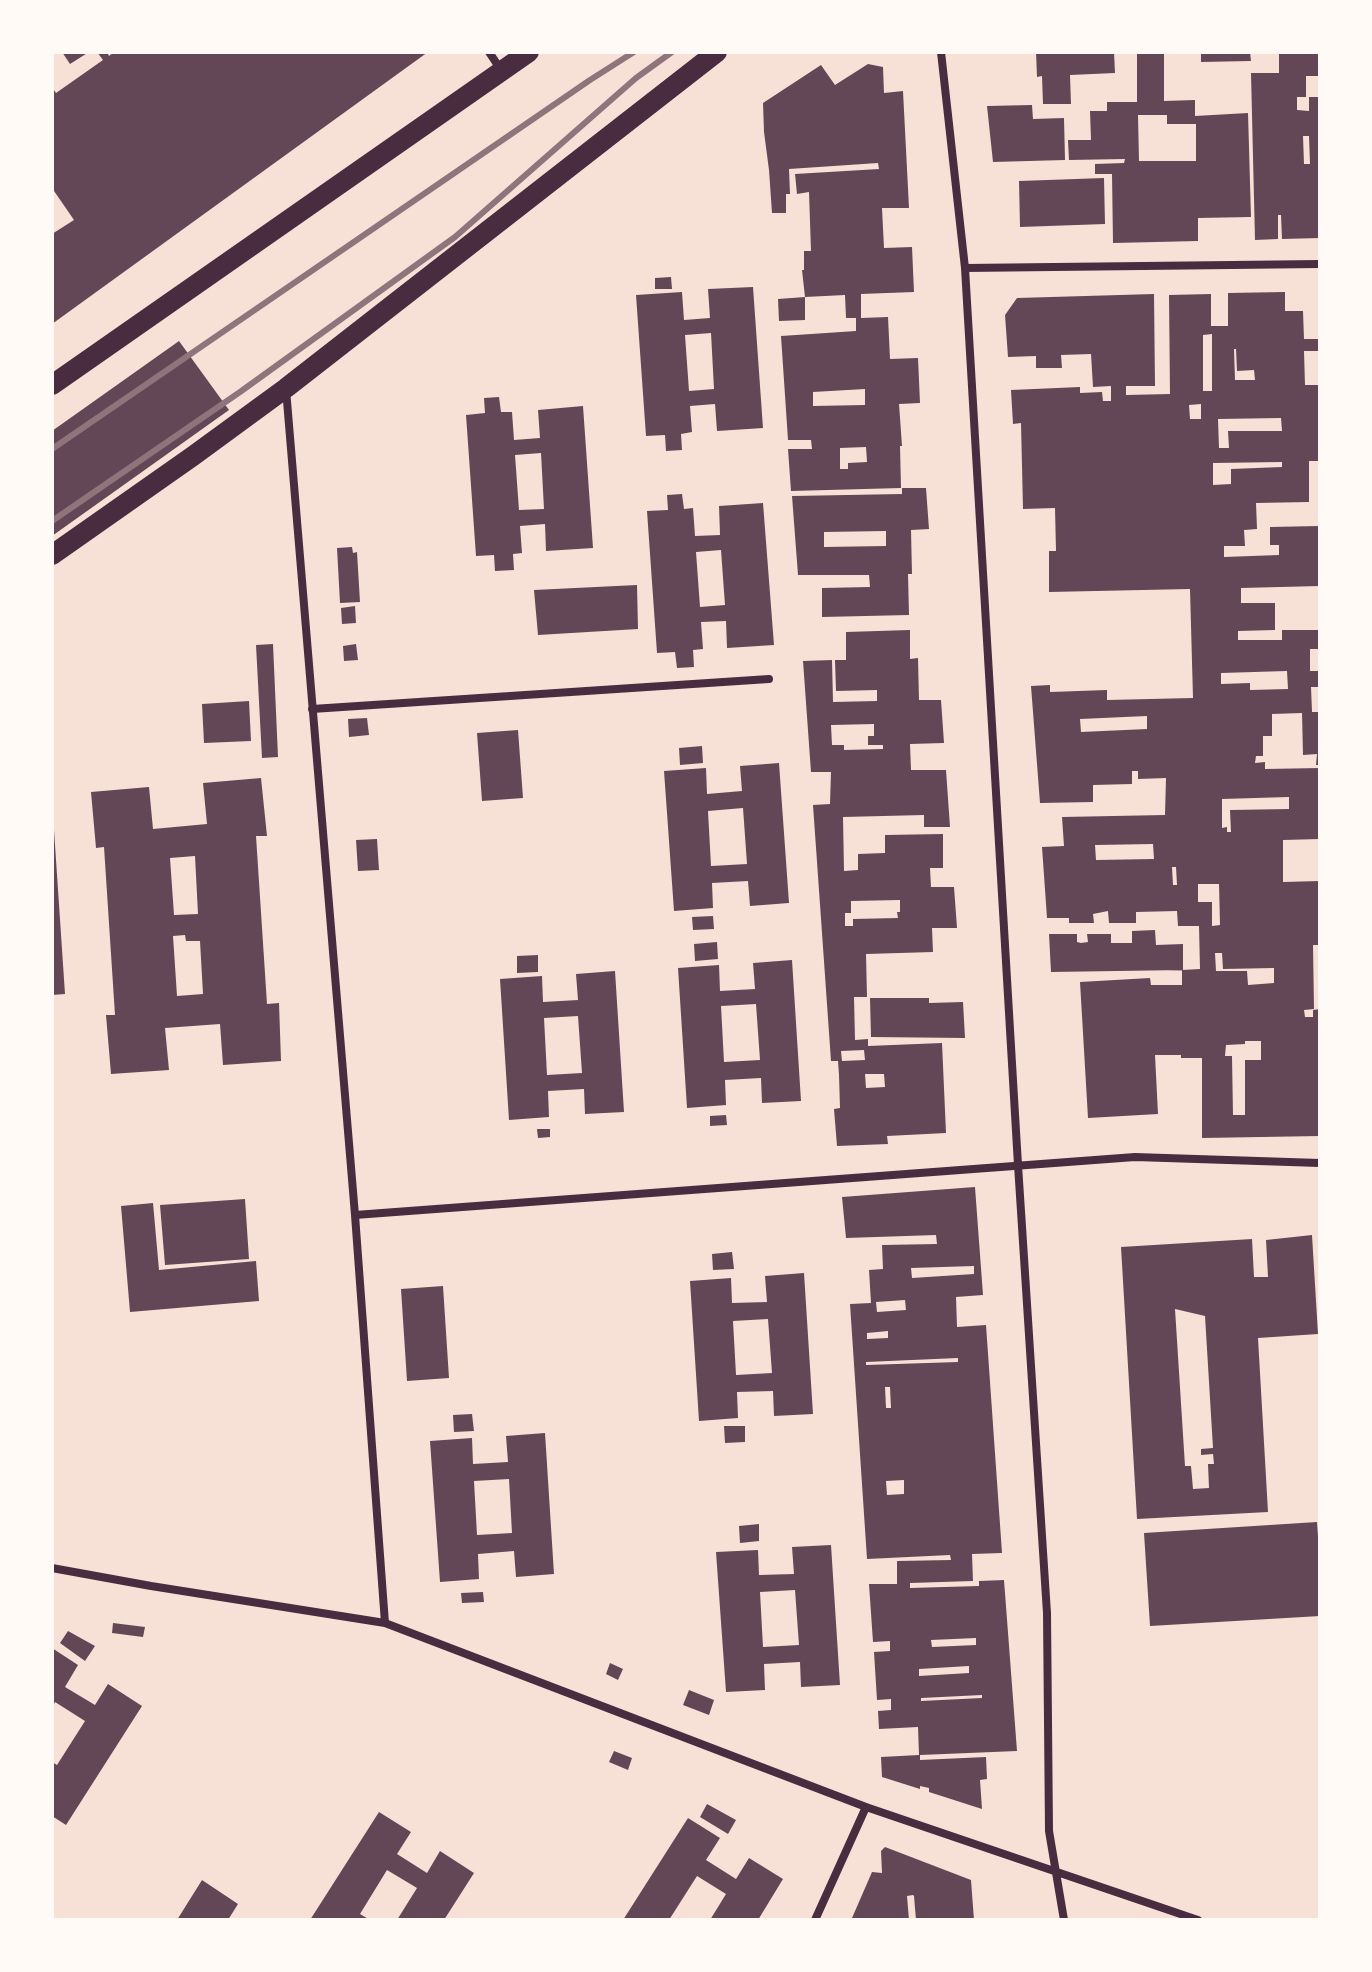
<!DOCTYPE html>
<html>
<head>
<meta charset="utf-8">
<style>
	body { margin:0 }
	#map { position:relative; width:1372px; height:1972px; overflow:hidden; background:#f7e1d7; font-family:Inter,sans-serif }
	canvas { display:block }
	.frame { position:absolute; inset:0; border:54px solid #fffaf5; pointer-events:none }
</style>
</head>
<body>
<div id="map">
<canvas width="1372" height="1972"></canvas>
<div class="frame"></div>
</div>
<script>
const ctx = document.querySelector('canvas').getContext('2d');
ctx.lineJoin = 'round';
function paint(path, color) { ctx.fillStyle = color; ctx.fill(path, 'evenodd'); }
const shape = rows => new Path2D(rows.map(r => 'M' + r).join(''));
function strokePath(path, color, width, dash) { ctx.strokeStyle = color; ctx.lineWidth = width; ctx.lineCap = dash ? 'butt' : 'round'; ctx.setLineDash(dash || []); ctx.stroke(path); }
paint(shape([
	[62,52,89,52,70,64],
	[97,52,107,52,109,56,114,52,428,52,52,324,52,234,74,220,52,188,52,87,56,93,103,60],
	[1036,52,1114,52,1115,73,1070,75,1071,104,1043,104,1042,76,1037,77],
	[1137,52,1164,52,1164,101,1195,100,1195,116,1248,113,1251,217,1198,218,1198,241,1113,243,1112,174,1095,174,1095,164,1124,163,1125,159,1069,160,1068,140,1091,140,1090,111,1107,111,1107,102,1137,102],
	[1138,115,1167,115,1167,124,1196,124,1196,161,1139,161],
	[1201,52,1250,52,1251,61,1201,62],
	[1279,52,1320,52,1320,76,1306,76,1306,97,1297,97,1297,110,1309,111,1309,97,1320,97,1320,238,1282,239,1281,215,1278,215,1278,239,1255,240,1251,73,1279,73],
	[1303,136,1309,136,1310,164,1304,164],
	[868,64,883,67,884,93,903,91,909,208,882,208,884,248,912,247,914,292,861,294,861,318,888,317,890,359,918,358,920,403,899,404,902,446,900,446,901,488,791,491,788,449,812,449,811,440,788,440,781,336,856,331,856,318,846,318,845,295,805,297,805,320,779,321,778,299,805,297,802,270,804,270,804,251,811,251,809,192,797,194,795,174,879,169,878,163,789,169,790,194,786,194,786,213,772,213,769,170,764,132,763,103,821,65,835,85],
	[865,389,865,405,813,406,813,392],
	[866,447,867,462,848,463,848,469,840,469,840,448],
	[1032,105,1033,119,1064,118,1065,160,993,162,987,106],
	[1104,178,1105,224,1020,227,1019,181],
	[671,277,672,289,655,289,655,278],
	[753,287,763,428,717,431,715,404,690,406,692,432,681,434,682,450,666,451,665,435,646,436,636,295,682,292,684,320,710,318,708,289],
	[711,333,714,389,689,391,685,335],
	[1285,292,1285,311,1303,311,1304,339,1319,339,1319,351,1304,351,1305,385,1320,385,1320,461,1309,461,1309,502,1256,503,1257,529,1244,530,1245,546,1224,546,1224,557,1279,555,1279,545,1270,545,1270,527,1320,526,1320,586,1241,588,1241,603,1275,603,1275,630,1238,631,1238,640,1282,640,1282,630,1320,630,1320,649,1310,649,1310,671,1320,671,1320,687,1311,687,1312,712,1320,712,1320,765,1316,765,1317,754,1303,755,1302,713,1272,714,1272,736,1263,736,1263,756,1256,756,1255,763,1265,762,1265,769,1320,768,1320,839,1283,840,1283,882,1320,881,1320,945,1313,945,1314,1009,1304,1010,1305,1017,1313,1017,1313,1010,1320,1009,1320,1136,1202,1138,1202,1058,1181,1058,1181,1055,1155,1055,1158,1114,1088,1118,1080,982,1150,978,1151,985,1182,985,1182,970,1200,969,1199,926,1178,926,1177,911,1136,912,1136,923,1109,923,1108,911,1093,914,1094,923,1069,923,1069,918,1047,918,1042,847,1064,846,1062,817,1165,815,1166,778,1138,779,1138,771,1132,771,1132,784,1093,785,1093,802,1040,803,1031,686,1050,685,1050,692,1107,690,1107,700,1193,698,1190,589,1049,592,1049,551,1056,551,1055,508,1023,509,1021,423,1013,424,1011,390,1080,387,1080,393,1102,392,1103,401,1111,401,1111,386,1093,387,1091,354,1061,355,1062,368,1036,368,1036,356,1008,357,1005,315,1017,298,1154,294,1155,386,1126,386,1126,395,1170,394,1169,295,1211,294,1211,326,1228,326,1228,293],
	[1212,334,1212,391,1203,391,1203,335],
	[1234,349,1236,349,1237,371,1254,370,1255,380,1235,380],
	[1201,404,1201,419,1190,419,1189,405],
	[1281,418,1282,431,1228,431,1229,448,1219,448,1218,419],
	[1282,462,1282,467,1231,469,1231,484,1213,485,1213,463],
	[1287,671,1288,689,1250,690,1250,683,1221,684,1221,673],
	[1147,716,1147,729,1081,732,1080,719],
	[1289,797,1289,809,1230,810,1231,832,1227,832,1227,827,1222,828,1222,799],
	[1153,844,1154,859,1096,860,1095,845],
	[1172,867,1176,867,1177,885,1173,885],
	[1198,884,1219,884,1220,925,1212,926,1212,902,1198,902],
	[1215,953,1222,953,1223,969,1274,968,1274,983,1248,985,1247,971,1216,971],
	[1245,1041,1261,1041,1261,1060,1245,1060,1245,1115,1233,1115,1232,1056,1225,1056,1226,1045,1245,1044],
	[179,341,229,410,52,536,52,431],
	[499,397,501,412,512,412,514,440,540,438,538,410,583,406,593,548,546,551,545,524,520,526,522,553,513,554,514,570,495,571,494,555,476,556,466,415,485,413,484,398],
	[541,453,544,509,519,510,515,455],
	[902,488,926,488,929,529,911,530,912,574,908,574,909,615,822,617,822,588,870,587,869,575,798,575,792,496,902,494],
	[886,531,886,546,824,547,824,532],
	[682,494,684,509,693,508,695,536,720,535,719,506,763,503,774,645,727,648,726,621,701,622,703,649,693,650,694,667,677,668,675,652,657,653,647,511,668,510,667,495],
	[721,550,725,605,700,607,696,552],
	[352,547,353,553,357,552,360,602,340,603,337,548],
	[637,585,638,629,538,635,534,590],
	[355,606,356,623,342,624,341,608],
	[910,630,910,659,918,658,919,700,941,700,944,743,910,744,911,770,946,770,950,827,924,827,924,815,843,817,844,871,858,870,858,854,885,853,885,835,943,834,943,868,930,868,931,887,954,887,957,928,932,928,933,952,866,954,867,997,854,997,855,1040,868,1039,868,1046,942,1043,946,1133,887,1136,888,1144,837,1146,834,1109,840,1108,839,1075,838,1061,831,1061,813,805,830,804,831,772,811,772,803,661,832,660,833,702,877,701,877,690,836,691,835,660,846,660,846,632],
	[874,724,874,736,868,736,868,745,883,745,883,749,844,750,844,745,832,745,831,725],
	[900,900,900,912,897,912,898,918,853,919,853,926,845,926,845,913,851,913,851,901],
	[864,1050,865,1060,842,1061,841,1051],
	[865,1074,884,1074,885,1087,866,1088],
	[273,644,278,757,262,758,256,645],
	[356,644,358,660,344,661,343,646],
	[249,701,251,741,204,743,202,704],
	[367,718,369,735,349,737,348,719],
	[518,730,523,798,482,801,477,733],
	[702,746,703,763,680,765,679,748],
	[779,763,789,903,750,906,748,881,712,883,713,908,674,911,664,771,706,768,707,794,742,791,740,766],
	[743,808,747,864,711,866,708,811],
	[261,778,267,836,256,836,267,1004,279,1003,281,1061,223,1065,220,1024,165,1028,169,1070,111,1074,106,1015,115,1015,104,847,96,848,91,792,149,787,153,829,207,824,203,783],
	[195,856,198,914,174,915,170,858],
	[185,935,186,941,200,941,203,994,177,996,173,936],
	[52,830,54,830,65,994,52,995],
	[377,839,379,870,358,871,356,840],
	[713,916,714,929,693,930,692,917],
	[1155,930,1156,945,1183,944,1183,970,1051,972,1049,934,1077,934,1077,942,1081,943,1088,942,1087,934,1111,934,1111,943,1132,943,1132,931],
	[717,942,718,959,695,961,694,944],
	[538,955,538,972,517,973,517,956],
	[792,960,801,1101,762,1103,761,1078,725,1080,726,1105,687,1108,678,968,719,965,720,991,755,989,753,963],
	[756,1004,760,1060,724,1062,721,1006],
	[615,971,624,1112,585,1114,584,1089,548,1091,549,1117,509,1120,500,979,542,976,543,1002,578,1000,576,974],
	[578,1016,582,1073,547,1075,544,1018],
	[870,998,929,998,929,1003,963,1002,965,1038,871,1037],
	[726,1115,727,1125,710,1126,710,1116],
	[537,1129,550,1129,550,1137,538,1138],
	[975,1187,983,1295,956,1297,957,1327,986,1325,1002,1553,972,1554,973,1581,910,1583,910,1588,979,1586,979,1581,1004,1580,1017,1751,920,1755,920,1760,986,1757,987,1779,980,1780,982,1809,929,1792,929,1788,920,1786,920,1789,882,1777,881,1757,919,1755,918,1727,879,1729,878,1711,891,1710,891,1699,877,1700,874,1652,890,1651,890,1641,873,1642,869,1584,897,1584,897,1561,951,1560,950,1555,867,1559,850,1304,871,1303,869,1270,883,1269,882,1245,937,1244,936,1235,846,1238,842,1197],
	[974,1266,974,1274,912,1278,911,1268],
	[905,1300,906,1310,877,1312,876,1302],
	[888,1331,888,1338,867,1339,867,1333],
	[958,1358,958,1362,866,1365,866,1362],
	[885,1387,890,1387,891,1408,886,1408],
	[904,1480,904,1494,887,1495,886,1481],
	[976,1638,976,1645,932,1647,931,1640],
	[969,1666,969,1673,919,1676,919,1669],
	[982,1695,982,1698,921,1701,921,1698],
	[245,1199,249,1259,165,1265,160,1205],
	[153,1203,159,1270,256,1261,259,1301,130,1312,121,1206],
	[1312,1235,1318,1334,1258,1338,1268,1512,1137,1519,1121,1247,1252,1239,1254,1277,1268,1277,1266,1240],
	[1175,1309,1205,1316,1213,1448,1201,1449,1201,1455,1213,1454,1214,1464,1208,1464,1209,1488,1193,1489,1191,1466,1185,1466],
	[732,1252,734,1269,713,1270,712,1254],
	[804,1273,813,1414,774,1416,773,1391,737,1392,738,1418,699,1421,690,1281,731,1278,732,1303,767,1302,765,1276],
	[768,1319,772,1373,736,1375,733,1321],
	[443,1286,449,1378,407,1381,401,1289],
	[472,1414,474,1431,454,1432,453,1415],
	[724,1426,745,1426,745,1442,725,1443],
	[545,1433,554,1574,516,1577,514,1551,478,1554,479,1579,440,1582,430,1441,472,1438,473,1464,508,1462,506,1436],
	[509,1479,512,1533,477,1535,474,1481],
	[1317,1522,1320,1565,1320,1616,1150,1626,1144,1533],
	[759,1524,759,1541,740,1543,739,1526],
	[831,1545,840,1685,801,1687,800,1662,764,1664,765,1690,726,1692,716,1552,758,1550,759,1575,794,1574,792,1547],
	[795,1590,799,1645,763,1647,760,1592],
	[483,1592,484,1602,462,1603,461,1593],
	[113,1623,145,1627,143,1637,112,1633],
	[68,1631,95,1646,85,1661,60,1643],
	[52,1648,78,1665,65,1687,95,1705,108,1684,142,1706,66,1825,52,1816,52,1762,57,1765,85,1721,55,1702,52,1708],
	[610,1663,623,1669,618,1680,606,1674],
	[689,1690,714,1700,709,1715,683,1705],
	[614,1751,632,1758,628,1770,609,1762],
	[707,1804,736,1820,728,1834,700,1817],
	[379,1812,411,1832,397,1854,427,1873,440,1851,474,1873,444,1920,397,1920,417,1888,387,1870,360,1914,370,1920,310,1920],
	[688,1818,720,1838,706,1860,736,1879,749,1858,783,1879,758,1920,710,1920,726,1894,697,1876,669,1920,623,1920],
	[885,1847,971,1880,974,1920,916,1920,914,1896,913,1895,907,1896,909,1920,856,1920,852,1918,872,1872,882,1873,881,1851],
	[202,1880,238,1904,228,1920,177,1920]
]), '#644757');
strokePath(shape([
	[489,52,501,70],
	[941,52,965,268,1018,1165,1047,1613,1049,1831,1064,1920],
	[965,268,1320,264],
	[286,389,355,1215,385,1623],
	[312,709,769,679],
	[355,1215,1135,1157,1320,1163],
	[52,1568,151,1586,385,1623,866,1807,1198,1920],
	[815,1920,866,1807]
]), '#4a2c40', 8);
strokePath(shape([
	[52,385,529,52],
	[52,555,193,456,286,388,717,52]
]), '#4a2c40', 20);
strokePath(shape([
	[52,449,590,80,634,52],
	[52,521,240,392,455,237,636,78,672,52]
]), '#8f747c', 6);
</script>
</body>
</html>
